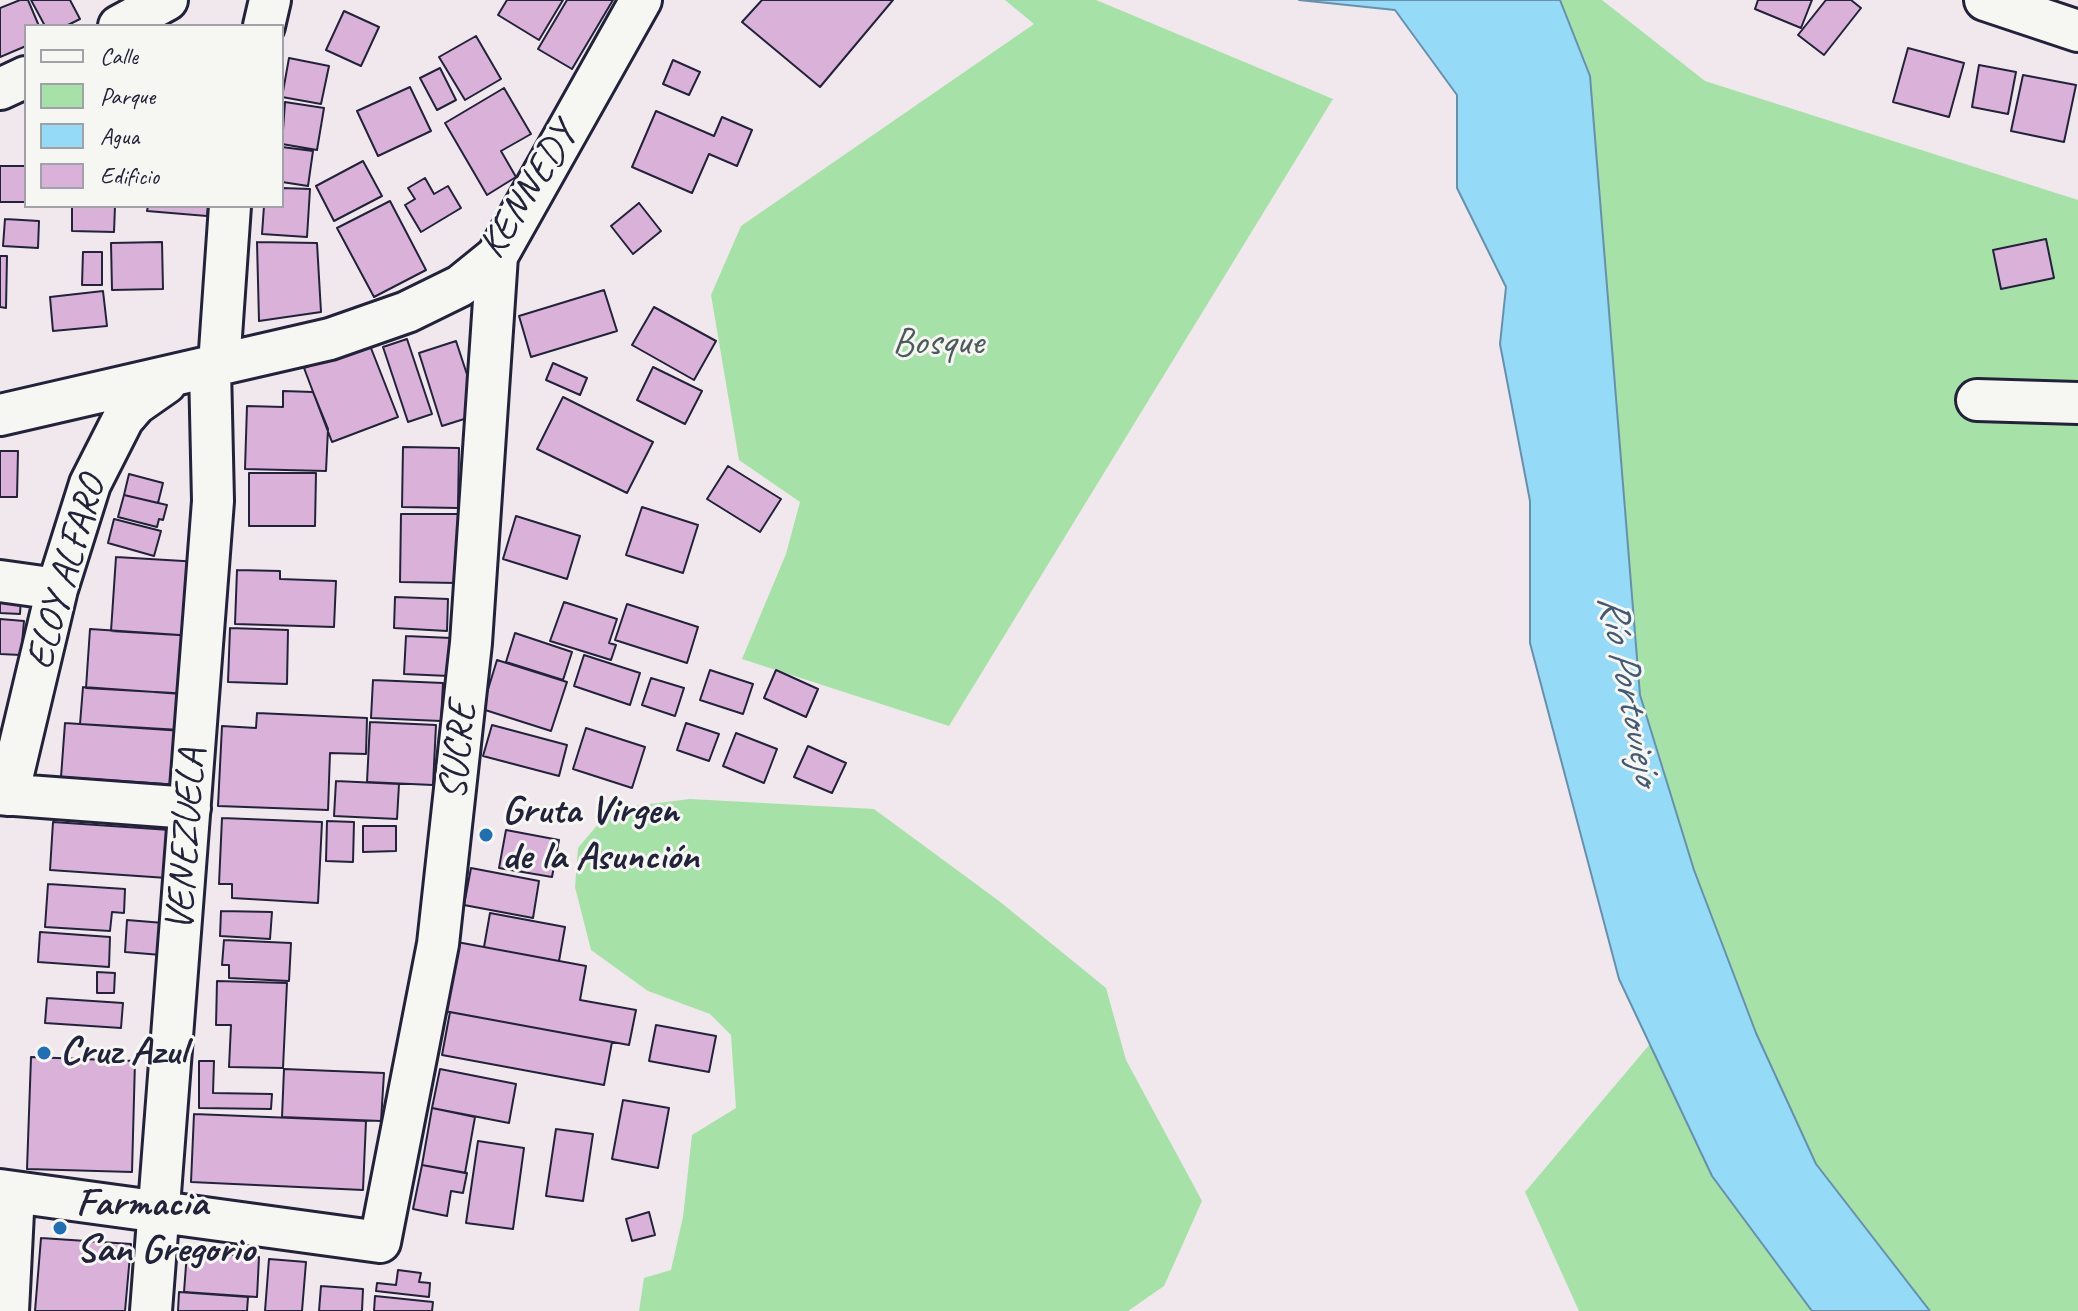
<!DOCTYPE html>
<html>
<head>
<meta charset="utf-8">
<style>
	body { margin:0 }
	#map { position:relative; width:2078px; height:1311px; overflow:hidden; background:#f0e8ed; font-family:Caveat,sans-serif }
	canvas { display:block }
	.legend { position:absolute; left:24px; top:24px; width:260px; height:184px; box-sizing:border-box; background:#f6f6f2; border:2px solid #a1a1a9; margin:0; padding:10px 14px; list-style:none; font-size:24px; color:#22223b }
	.legend li { display:flex; align-items:center; gap:16px; height:40px }
	.legend b { width:40px; border:2px solid #a1a1a9 }
</style>
</head>
<body>
<div id="map">
<canvas width="2078" height="1311"></canvas>
<ul class="legend">
<li><b style="height:10px;background:#f6f6f2"></b>Calle</li>
<li><b style="height:22px;background:#a6e1a7"></b>Parque</li>
<li><b style="height:22px;background:#95daf7"></b>Agua</li>
<li><b style="height:22px;background:#dab2d9"></b>Edificio</li>
</ul>
</div>
<script>
const ctx = document.querySelector('canvas').getContext('2d');
ctx.lineJoin = 'round';
function paint(path, color) { ctx.fillStyle = color; ctx.fill(path, 'evenodd'); }
const shape = rows => new Path2D(rows.map(r => 'M' + r).join(''));
function strokePath(path, color, width, dash) { ctx.strokeStyle = color; ctx.lineWidth = width; ctx.lineCap = dash ? 'butt' : 'round'; ctx.setLineDash(dash || []); ctx.stroke(path); }
function label(font, color, halo, rows, align = 'center') {
  ctx.font = font + ' Caveat,sans-serif'; ctx.lineWidth = 6; ctx.setLineDash([]); ctx.textBaseline = 'middle'; ctx.strokeStyle = halo; ctx.fillStyle = color; for (const [text, x, y, turn = 0] of rows) {
    ctx.save(); ctx.translate(x, y); ctx.rotate((+turn || 0) * Math.PI / 180); ctx.textAlign = isNaN(turn) ? turn : align; if (halo) ctx.strokeText(text, 0, 0); ctx.fillText(text, 0, 0); ctx.restore();
  }
}
paint(shape([
	[1005,0,1096,0,1333,99,949,726,742,659,786,554,800,502,739,460,711,295,741,226,1034,24],
	[1560,0,1602,0,1705,81,2078,200,2078,1311,1930,1311,1816,1164,1756,1033,1694,870,1640,695,1590,76],
	[690,799,874,809,999,901,1106,988,1126,1060,1202,1201,1164,1286,1128,1311,639,1311,644,1278,671,1270,683,1217,692,1135,736,1108,731,1035,710,1014,648,991,591,950,575,887,578,848,611,809],
	[1650,1044,1712,1176,1812,1311,1579,1311,1525,1192]
]), '#a6e1a7');
const water = shape([
	[1299,0,1560,0,1590,76,1640,695,1694,870,1756,1033,1816,1164,1930,1311,1812,1311,1712,1176,1619,979,1530,643,1530,501,1500,344,1506,287,1457,188,1457,95,1395,10,1299,0]
]);
paint(water, '#95daf7');
strokePath(water, '#6790ac', 2);
const building = shape([
	[20,0,28,0,39,26,26,26,26,46,0,57,0,8,20,0],
	[31,0,70,0,80,19,66,26,45,26,31,0],
	[507,0,563,0,539,40,498,15,507,0],
	[567,0,613,0,572,69,538,49,567,0],
	[762,0,893,0,820,87,742,22,762,0],
	[1758,0,1812,0,1801,28,1755,9,1758,0],
	[1826,0,1851,0,1861,8,1824,55,1798,35,1826,0],
	[344,11,379,27,361,66,326,50,344,11],
	[476,36,501,79,465,100,439,57,476,36],
	[1908,48,1964,63,1949,117,1893,102,1908,48],
	[289,58,329,66,321,104,282,97,289,58],
	[673,60,700,72,689,95,663,84,673,60],
	[1979,65,2016,72,2008,114,1972,107,1979,65],
	[440,68,456,100,437,110,420,78,440,68],
	[2023,75,2076,85,2064,142,2011,131,2023,75],
	[410,87,431,131,378,156,357,111,410,87],
	[504,88,531,134,501,151,516,177,487,195,445,123,504,88],
	[285,102,324,108,317,150,282,144,285,102],
	[656,111,714,136,722,117,752,130,737,166,709,154,692,193,632,167,656,111],
	[282,147,313,151,308,186,282,182,282,147],
	[363,161,382,196,334,221,316,186,363,161],
	[0,166,26,166,26,202,0,202,0,166],
	[425,178,434,194,448,186,461,208,421,232,405,205,415,199,408,188,425,178],
	[282,188,310,189,307,237,262,234,264,206,282,206,282,188],
	[390,201,426,270,374,297,337,228,390,201],
	[639,203,661,231,633,254,611,226,639,203],
	[72,206,115,206,114,232,72,231,72,206],
	[148,206,208,206,207,216,147,211,148,206],
	[5,219,39,221,38,248,3,246,5,219],
	[2046,239,2054,278,2001,289,1993,250,2046,239],
	[162,242,163,289,112,290,111,243,162,242],
	[257,242,317,243,321,312,259,321,257,242],
	[83,252,102,252,102,285,82,285,83,252],
	[0,256,7,256,6,308,0,307,0,256],
	[604,290,617,331,531,357,519,316,604,290],
	[103,291,107,326,53,331,50,297,103,291],
	[654,307,716,341,694,380,632,345,654,307],
	[407,339,432,414,408,422,383,347,407,339],
	[456,341,480,414,442,426,419,353,456,341],
	[369,343,398,417,332,442,304,368,369,343],
	[553,363,587,378,580,395,546,380,553,363],
	[653,367,702,391,685,424,637,400,653,367],
	[283,391,313,392,328,429,326,471,245,469,247,406,283,407,283,391],
	[563,397,653,442,627,493,537,449,563,397],
	[403,447,459,448,458,508,402,507,403,447],
	[0,451,18,451,17,497,0,497,0,451],
	[728,466,781,499,760,532,707,499,728,466],
	[249,473,316,473,315,526,249,526,249,473],
	[129,474,163,483,158,503,124,495,129,474],
	[124,495,167,505,163,520,159,519,157,527,118,517,124,495],
	[642,507,698,525,683,573,626,555,642,507],
	[401,514,458,514,457,583,400,582,401,514],
	[516,516,580,536,567,579,503,559,516,516],
	[114,519,161,531,154,556,108,543,114,519],
	[116,557,200,562,195,636,111,631,116,557],
	[237,570,280,571,280,579,336,581,334,627,235,624,237,570],
	[0,596,21,597,20,614,0,613,0,596],
	[395,597,448,599,447,631,394,628,395,597],
	[564,602,617,619,609,643,616,645,611,660,550,641,564,602],
	[627,604,698,627,687,663,615,640,627,604],
	[0,619,24,621,21,655,0,654,0,619],
	[230,628,288,630,287,684,228,682,230,628],
	[90,629,195,636,191,694,86,688,90,629],
	[515,633,572,652,563,680,506,662,515,633],
	[406,636,451,638,449,676,404,674,406,636],
	[584,655,640,673,630,705,574,686,584,655],
	[497,660,567,682,551,731,482,709,497,660],
	[710,670,753,684,743,714,700,700,710,670],
	[776,670,818,689,806,717,764,698,776,670],
	[651,678,684,688,675,716,642,705,651,678],
	[373,680,443,683,441,721,371,718,373,680],
	[83,687,182,694,180,730,80,724,83,687],
	[257,713,367,718,366,754,330,753,328,810,218,806,222,726,256,728,257,713],
	[370,722,436,725,433,785,367,782,370,722],
	[65,723,183,731,180,785,61,777,65,723],
	[686,723,719,734,709,761,677,750,686,723],
	[492,725,567,745,559,776,483,756,492,725],
	[586,728,645,747,632,788,573,769,586,728],
	[736,733,777,749,764,783,723,766,736,733],
	[808,746,846,763,832,793,794,777,808,746],
	[336,781,399,784,397,819,334,816,336,781],
	[222,818,322,822,318,903,232,898,232,884,219,884,222,818],
	[327,821,354,822,353,862,326,861,327,821],
	[53,822,170,830,167,878,50,870,53,822],
	[363,826,396,826,396,851,363,852,363,826],
	[506,830,559,840,552,877,499,868,506,830],
	[471,868,539,881,533,918,464,905,471,868],
	[48,884,125,889,124,913,112,912,110,931,45,927,48,884],
	[221,911,272,912,270,939,220,936,221,911],
	[490,913,565,927,559,961,484,947,490,913],
	[127,920,176,924,173,956,125,952,127,920],
	[40,932,110,937,109,967,38,962,40,932],
	[224,940,291,943,289,981,229,978,229,965,222,965,224,940],
	[457,942,586,966,580,1000,636,1010,629,1045,444,1011,457,942],
	[97,972,115,973,114,993,97,993,97,972],
	[217,981,287,983,283,1068,229,1067,231,1025,216,1025,217,981],
	[47,998,123,1003,121,1028,45,1023,47,998],
	[450,1012,612,1042,604,1085,442,1055,450,1012],
	[656,1025,716,1036,709,1072,649,1061,656,1025],
	[31,1057,135,1061,132,1172,27,1169,31,1057],
	[199,1061,214,1061,213,1093,272,1094,271,1109,199,1108,199,1061],
	[284,1069,384,1073,381,1121,282,1117,284,1069],
	[440,1069,516,1084,509,1123,432,1108,440,1069],
	[623,1100,669,1108,658,1168,612,1159,623,1100],
	[432,1108,475,1117,465,1173,422,1165,432,1108],
	[194,1114,366,1121,363,1190,191,1182,194,1114],
	[556,1129,593,1134,583,1201,546,1196,556,1129],
	[478,1141,524,1148,513,1229,466,1223,478,1141],
	[422,1165,467,1173,463,1193,451,1191,447,1216,413,1209,422,1165],
	[649,1212,655,1235,632,1241,626,1219,649,1212],
	[41,1238,131,1244,125,1311,35,1311,41,1238],
	[187,1252,259,1257,257,1297,184,1292,187,1252],
	[269,1259,306,1262,302,1311,265,1311,269,1259],
	[398,1270,421,1273,419,1282,430,1283,429,1297,376,1291,377,1283,396,1285,398,1270],
	[321,1286,363,1289,362,1311,319,1311,321,1286],
	[179,1292,248,1297,247,1311,178,1311,179,1292],
	[375,1296,433,1302,432,1311,374,1311,375,1296]
]);
paint(building, '#dab2d9');
strokePath(building, '#22223b', 2);
const minor = shape([
	[1985,0,2078,31],
	[119,26,167,0],
	[264,26,270,0],
	[0,89,26,77],
	[219,365,230,206],
	[1977,400,2078,403],
	[0,415,330,339,407,312,460,286,497,256,641,0],
	[0,581,57,589],
	[0,794,8,795,57,589,90,484,123,419,136,404,166,383],
	[0,794,190,808],
	[0,1190,380,1242,438,944,471,643,497,256],
	[8,1311,14,1192],
	[151,1311,213,501,210,368]
]);
strokePath(minor, '#22223b', 46);
strokePath(minor, '#f6f6f2', 40);
for (const [x, y, r, color] of [
	[486,835,8,"#1f6fb2"],
	[44,1053,8,"#1f6fb2"],
	[60,1228,8,"#1f6fb2"]
]) { const dot = new Path2D(); dot.arc(x, y, r, 0, 2 * Math.PI); ctx.fillStyle = color; ctx.fill(dot); strokePath(dot, '#f6f6f2', 3); }
label('40px', '#22223b', '#f6f6f2', [
	["KENNEDY",529,191,-58],
	["ELOY ALFARO",67,573,-74],
	["SUCRE",459,751,-84],
	["VENEZUELA",187,840,-86]
]);
label('40px', '#4a5b5b', '#f6f6f2', [
	["Bosque",938,344]
]);
label('bold 40px', '#22223b', '#f6f6f2', [
	["Gruta Virgen",502,812],
	["de la Asunción",502,858],
	["Cruz Azul",60,1053],
	["Farmacia",76,1205],
	["San Gregorio",76,1251]
], 'left');
label('italic 42px', '#445973', '#f6f6f2', [
	["Río Portoviejo",1628,689,79]
]);
</script>
</body>
</html>
